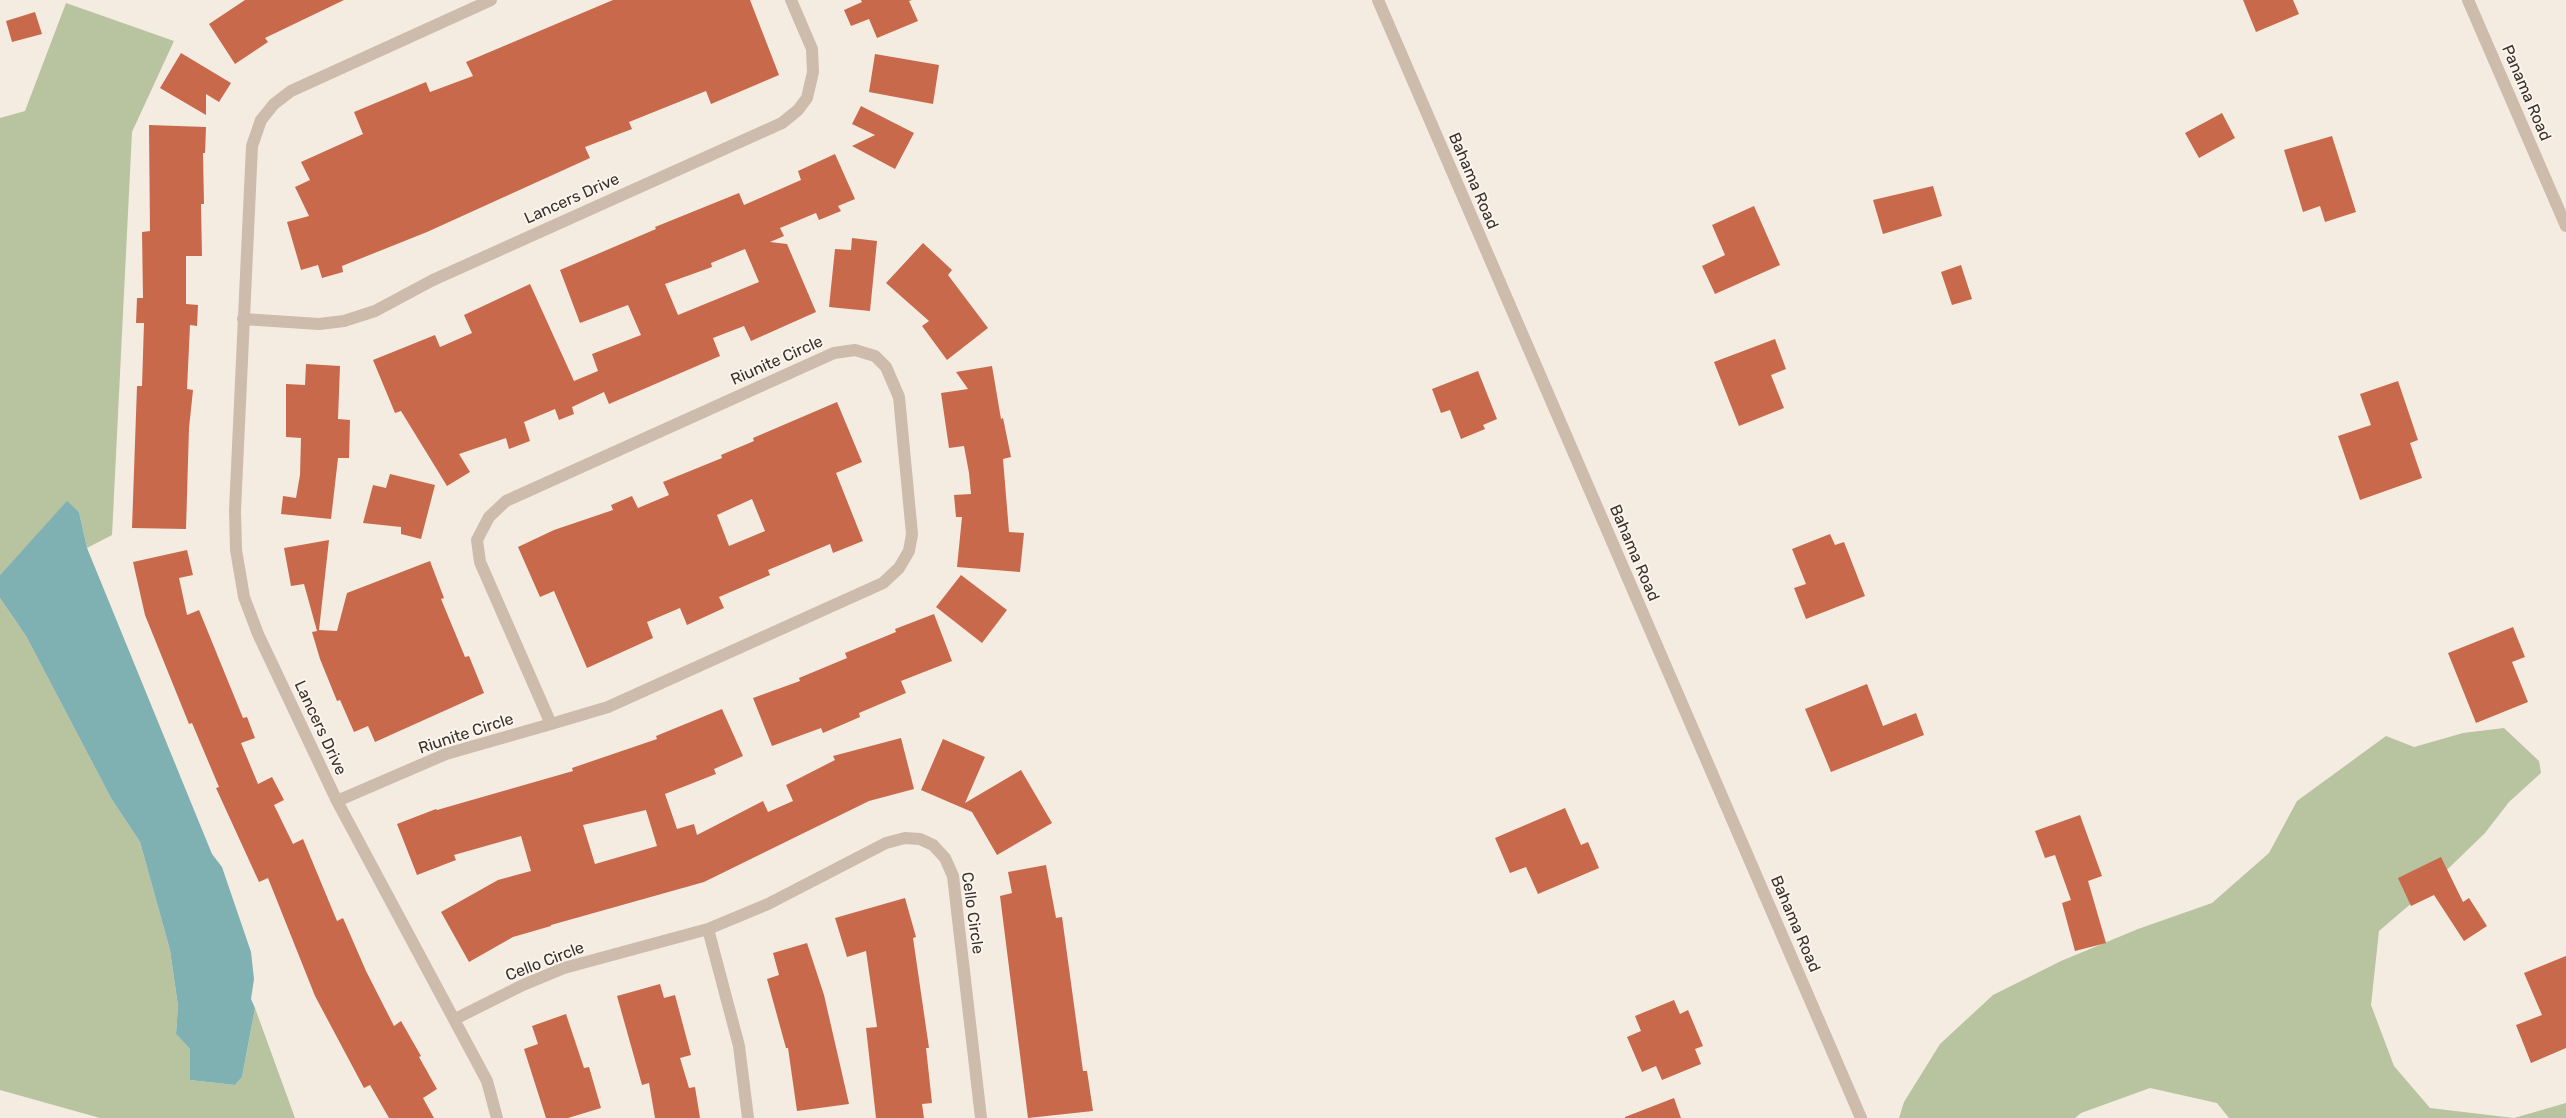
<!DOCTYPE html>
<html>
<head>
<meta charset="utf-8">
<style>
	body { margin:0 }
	canvas { display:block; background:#f4ebe1 }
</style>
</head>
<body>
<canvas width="2566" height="1118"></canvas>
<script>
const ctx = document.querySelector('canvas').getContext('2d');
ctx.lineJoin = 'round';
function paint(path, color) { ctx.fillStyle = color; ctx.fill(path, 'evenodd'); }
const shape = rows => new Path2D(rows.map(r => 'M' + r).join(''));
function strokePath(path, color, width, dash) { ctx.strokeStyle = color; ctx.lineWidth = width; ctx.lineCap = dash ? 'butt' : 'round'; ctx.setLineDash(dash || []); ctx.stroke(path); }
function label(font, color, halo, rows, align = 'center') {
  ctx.font = font + ' Rubik,sans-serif'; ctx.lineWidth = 4; ctx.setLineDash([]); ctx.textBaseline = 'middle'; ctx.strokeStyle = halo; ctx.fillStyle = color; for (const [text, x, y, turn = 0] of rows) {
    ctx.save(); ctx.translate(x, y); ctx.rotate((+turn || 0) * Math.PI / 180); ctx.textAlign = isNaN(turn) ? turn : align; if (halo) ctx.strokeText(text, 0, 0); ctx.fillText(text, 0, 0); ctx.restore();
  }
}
paint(shape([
	[66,3,174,41,132,132,112,535,87,548,79,512,67,502,0,575,0,118,25,111],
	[0,598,26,636,111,798,140,842,170,950,178,1006,176,1034,190,1049,190,1080,235,1085,242,1077,255,1008,295,1118,100,1118,0,1090],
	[2504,728,2539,761,2541,773,2509,802,2485,833,2421,895,2379,931,2371,1005,2394,1066,2430,1108,2514,1118,2566,1103,2566,1118,2229,1118,2217,1103,2150,1088,2081,1113,2075,1118,1899,1118,1904,1102,1940,1044,1993,995,2061,961,2138,929,2212,903,2269,853,2297,801,2386,736,2414,747,2463,733]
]), '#b8c4a0');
paint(shape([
	[67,501,79,512,87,548,212,854,222,867,251,952,254,979,251,999,255,1008,242,1077,235,1085,190,1080,190,1049,176,1034,178,1006,170,950,140,842,111,798,26,636,0,598,0,575]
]), '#7fb0b2');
paint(shape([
	[245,0,344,0,265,38,268,42,235,64,209,24],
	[613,0,750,0,779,75,711,104,706,91,629,122,632,129,585,147,590,158,427,232,342,266,343,272,322,278,318,265,301,270,287,222,309,216,295,187,310,180,301,162,363,134,354,112,426,82,430,92,473,76,466,62],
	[861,0,912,0,909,1,918,21,877,38,869,19,851,26,844,10,862,2],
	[2243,0,2293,0,2299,14,2256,32],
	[35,12,42,34,12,42,6,21],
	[181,53,231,83,219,102,206,94,206,115,160,88],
	[875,54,939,65,933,104,869,92],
	[861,106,914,133,895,169,852,146,875,135,852,124],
	[2222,113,2235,138,2199,158,2185,133],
	[149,125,206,127,205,153,203,153,204,204,201,204,202,256,186,256,186,304,198,305,197,326,190,325,187,389,193,390,189,428,186,529,132,528,137,386,142,386,144,323,136,323,137,298,143,298,142,232,150,231],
	[2332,136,2356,212,2325,222,2320,206,2303,212,2284,150],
	[835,154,855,199,838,206,841,211,819,220,816,213,780,228,784,236,770,242,787,244,816,312,751,341,744,326,713,338,720,356,609,404,604,392,572,407,574,414,559,420,555,409,524,422,530,441,509,449,506,438,459,454,470,472,447,486,401,411,395,413,373,360,435,335,440,347,472,333,464,315,530,284,574,381,598,371,592,354,641,335,628,305,580,323,560,270,656,229,655,227,739,193,744,205,801,180,798,171],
	[745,249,759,282,678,315,665,284,712,267,711,263],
	[1933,186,1942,216,1883,234,1873,200],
	[1754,206,1780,265,1715,294,1702,266,1725,255,1712,225],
	[852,238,877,241,870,311,829,307,835,249,851,250],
	[923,243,952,270,948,275,988,328,947,360,922,326,929,321,886,283],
	[1961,265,1972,299,1952,305,1941,272],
	[1775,339,1786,369,1771,375,1784,408,1739,426,1714,362],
	[306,364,340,366,338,419,350,420,349,458,338,458,331,519,281,514,283,496,296,498,300,475,301,438,286,437,286,384,305,385],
	[992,366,1001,419,1003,418,1011,457,1003,459,1009,532,1024,533,1020,572,957,567,962,517,956,517,954,495,971,494,969,473,964,446,949,448,941,393,968,389,956,372],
	[1478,371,1497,419,1483,425,1485,429,1461,439,1450,410,1441,413,1432,389],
	[2398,381,2418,440,2410,443,2422,478,2360,500,2338,436,2371,425,2360,394],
	[837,402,862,462,836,473,863,541,833,553,830,544,768,570,770,575,719,597,724,608,687,625,680,608,647,622,653,638,587,668,554,591,540,597,518,547,554,530,613,510,611,505,632,496,638,508,669,495,663,482,722,458,721,455,754,441,753,438],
	[752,499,765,531,729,546,717,515],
	[390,474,435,485,421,539,401,534,401,527,363,523,373,485,386,488],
	[1830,534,1835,545,1844,542,1865,596,1806,619,1794,588,1806,584,1792,549],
	[329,540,319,630,337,631,347,593,430,561,444,598,441,599,465,657,469,656,484,693,375,742,368,726,354,732,340,700,337,701,320,659,312,632,317,631,304,584,291,586,284,548],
	[187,550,193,575,179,578,187,615,199,610,243,718,247,717,255,738,241,743,258,784,272,777,284,800,274,805,293,844,303,839,337,921,343,918,366,971,394,1026,401,1021,421,1056,419,1057,437,1089,423,1098,434,1118,389,1118,370,1085,364,1088,315,996,268,878,259,882,216,788,219,787,192,723,189,724,145,615,133,562],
	[961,575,1007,610,982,643,936,607],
	[934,614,952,661,901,681,906,693,859,713,860,717,823,733,821,728,772,746,753,698,800,681,799,678,847,658,845,653,896,632,895,629],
	[2513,627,2525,657,2512,662,2528,702,2476,723,2448,653],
	[1867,684,1883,726,1916,713,1924,735,1831,772,1805,709],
	[722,709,743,756,714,769,716,774,665,794,677,829,694,824,697,835,763,801,768,812,793,801,786,785,835,760,833,756,901,738,914,789,869,801,704,882,551,925,551,926,513,937,469,962,441,912,498,880,531,871,521,836,454,855,456,860,417,875,397,824,436,809,437,810,573,771,572,768,657,739,656,736],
	[646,810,657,846,595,864,583,825],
	[943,739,985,757,965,803,1021,770,1052,823,997,855,972,812,921,790],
	[1565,808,1581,845,1588,842,1599,868,1538,894,1526,867,1510,873,1495,838],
	[2080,815,2102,876,2088,881,2106,943,2075,951,2062,903,2071,900,2055,855,2045,858,2035,831],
	[2441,857,2463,902,2469,898,2487,926,2464,941,2434,895,2411,906,2398,878],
	[1046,865,1056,918,1062,917,1083,1071,1087,1071,1093,1111,1028,1118,1000,896,1012,893,1008,872],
	[905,898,916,937,913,938,929,1048,926,1048,932,1103,922,1104,924,1118,876,1118,866,1028,877,1027,866,951,847,957,835,918],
	[807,943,824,995,849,1104,797,1111,788,1048,786,1048,767,979,779,975,773,953],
	[2566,956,2566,1048,2531,1063,2516,1025,2542,1015,2524,973],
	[660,984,664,998,675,995,691,1055,680,1058,689,1088,695,1087,700,1118,655,1118,649,1083,642,1085,617,996],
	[1674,1000,1680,1014,1688,1010,1703,1046,1695,1049,1701,1064,1662,1080,1656,1066,1642,1072,1627,1037,1641,1031,1635,1016],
	[566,1014,584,1068,589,1067,601,1108,568,1118,546,1118,524,1049,538,1044,532,1026],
	[1674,1098,1681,1118,1625,1118,1625,1117]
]), '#c8694b');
strokePath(shape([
	[491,0,291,91,274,104,261,120,252,146,235,510,236,550,244,597,258,634,337,801,487,1081,497,1118],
	[1378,0,1861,1118],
	[243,319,319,324,344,321,375,311,433,280,782,123,798,110,807,98,813,72,812,49,791,0],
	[337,801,446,754,551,724,608,707,883,583,899,568,909,551,912,534,899,397,886,367,875,356,855,350,834,353,506,501,489,517,477,540,480,562,551,724],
	[708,929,739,1046,748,1118],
	[455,1019,523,985,564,968,708,929,768,904,886,843,905,838,920,839,933,845,945,858,953,876,981,1118]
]), '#cdbbac', 12);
strokePath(shape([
	[2468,0,2566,226]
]), '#cdbbac', 12);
label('16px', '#3b302b', '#fbf5ee', [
	["Panama Road",2526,93,67],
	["Bahama Road",1473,181,67],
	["Lancers Drive",572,199,-24],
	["Riunite Circle",777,361,-24],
	["Bahama Road",1634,553,67],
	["Lancers Drive",320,728,65],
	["Riunite Circle",466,734,-18],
	["Cello Circle",972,913,82],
	["Bahama Road",1795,924,67],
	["Cello Circle",545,962,-21]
]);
</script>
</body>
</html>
